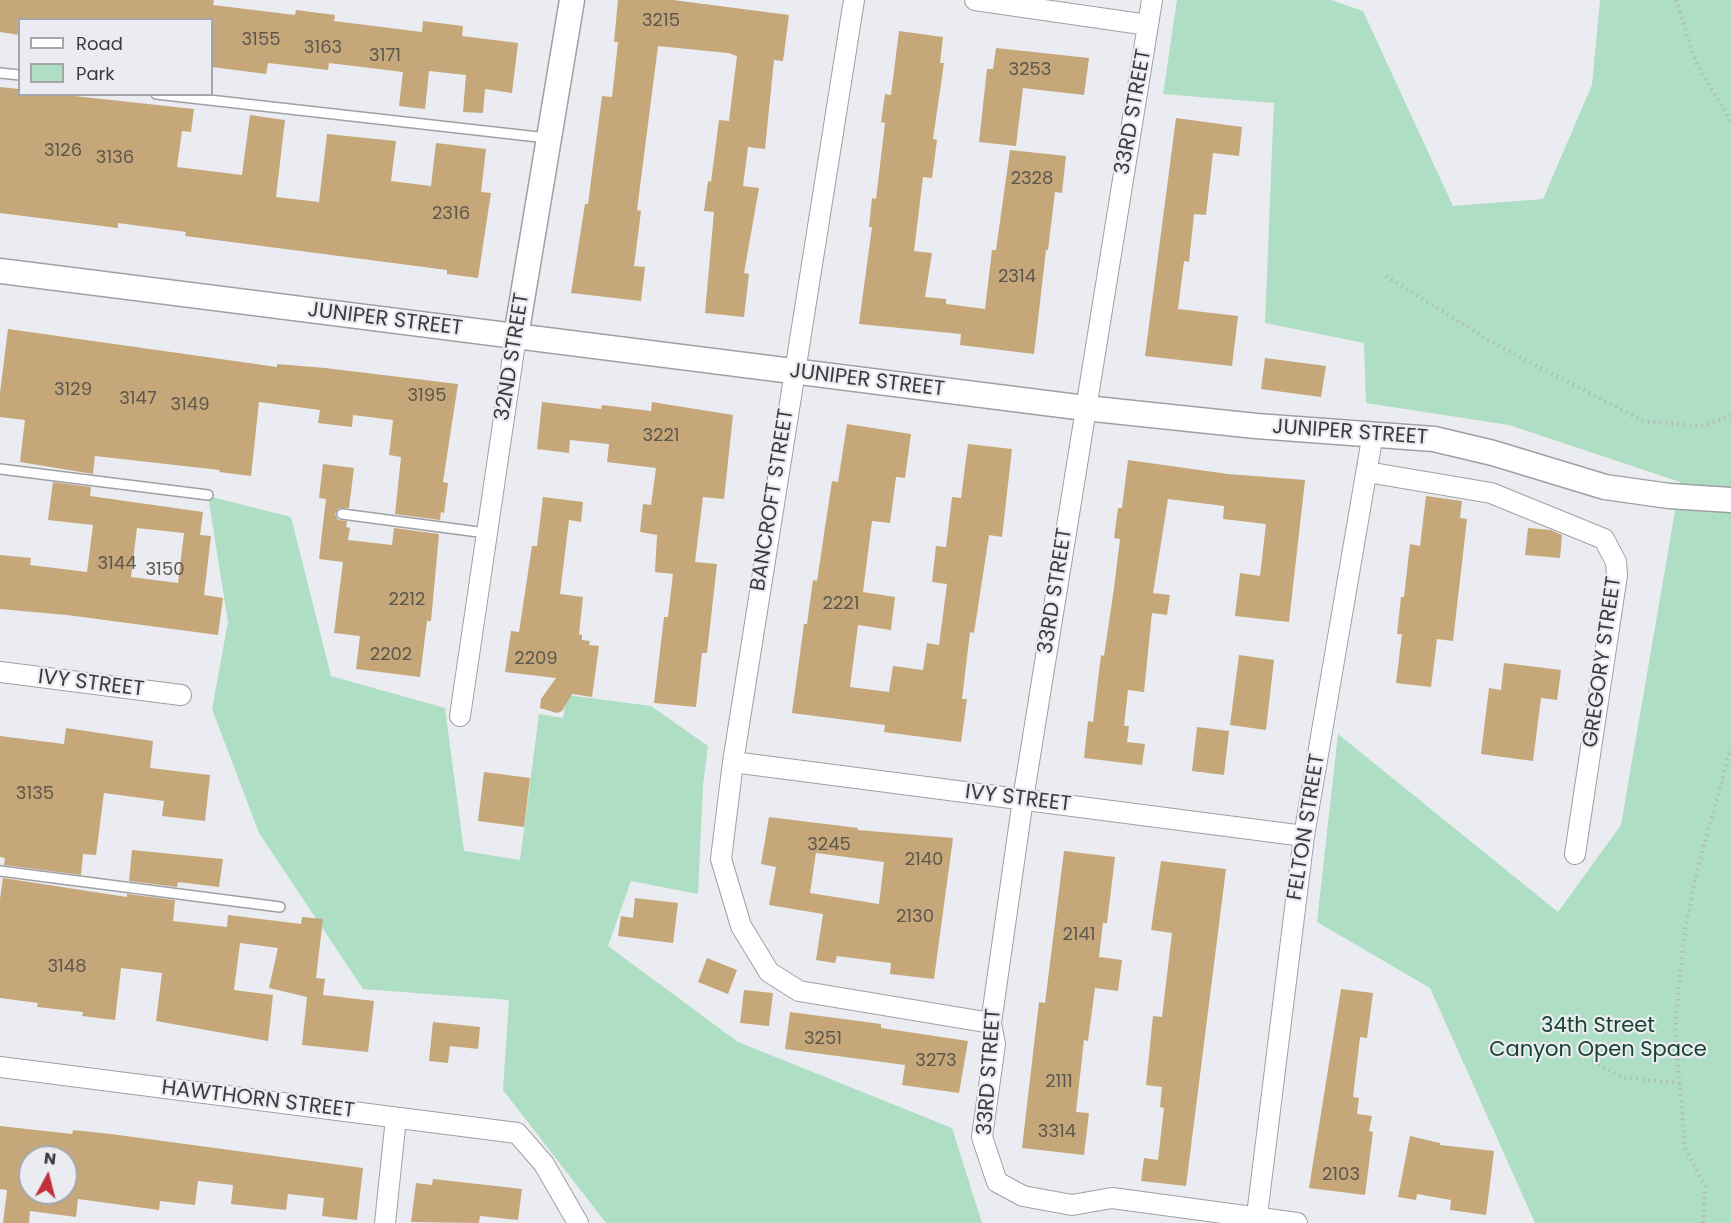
<!DOCTYPE html>
<html>
<head>
<meta charset="utf-8">
<style>
	body { margin:0 }
	#map { position:relative; width:1731px; height:1223px; overflow:hidden; background:#eaecf1; font-family:Poppins,sans-serif }
	canvas { display:block }
	.legend { position:absolute; left:18px; top:18px; width:195px; height:78px; box-sizing:border-box; background:#eaecf1; border:2px solid #a4a6a9; margin:0; padding:8px 10px; list-style:none; font-size:18px; color:#3b3c3e }
	.legend li { display:flex; align-items:center; gap:12px; height:30px }
	.legend b { width:30px; border:2px solid #a4a6a9 }
	.north { position:absolute; left:18px; top:1145px; width:60px; height:60px; box-sizing:border-box; background:#eaecf1; border:2px solid #a4a6a9; border-radius:50%; rotate:7deg; font-size:16px; font-weight:700; line-height:24px; text-align:center; color:#3b3c3e }
	.north::after { content:''; display:block; margin:auto; width:21px; height:27px; background:#c1313c; clip-path:polygon(50% 0,100% 100%,50% 72%,0 100%) }
</style>
</head>
<body>
<div id="map">
<canvas width="1731" height="1223"></canvas>
<ul class="legend">
<li><b style="height:8px;background:#fff"></b>Road</li>
<li><b style="height:16px;background:#aedec4"></b>Park</li>
</ul>
<div class="north">N</div>
</div>
<script>
const ctx = document.querySelector('canvas').getContext('2d');
ctx.lineJoin = 'round';
function paint(path, color) { ctx.fillStyle = color; ctx.fill(path, 'evenodd'); }
const shape = rows => new Path2D(rows.map(r => 'M' + r).join(''));
function strokePath(path, color, width, dash) { ctx.strokeStyle = color; ctx.lineWidth = width; ctx.lineCap = dash ? 'butt' : 'round'; ctx.setLineDash(dash || []); ctx.stroke(path); }
function label(font, color, halo, rows, align = 'center') {
  ctx.font = font + ' Poppins,sans-serif'; ctx.lineWidth = 4.5; ctx.setLineDash([]); ctx.textBaseline = 'middle'; ctx.strokeStyle = halo; ctx.fillStyle = color; for (const [text, x, y, turn = 0] of rows) {
    ctx.save(); ctx.translate(x, y); ctx.rotate((+turn || 0) * Math.PI / 180); ctx.textAlign = isNaN(turn) ? turn : align; if (halo) ctx.strokeText(text, 0, 0); ctx.fillText(text, 0, 0); ctx.restore();
  }
}
paint(shape([
	[1177,0,1331,0,1363,11,1453,206,1543,199,1592,85,1600,0,1731,0,1731,1223,1535,1223,1430,988,1317,922,1338,734,1558,912,1621,825,1680,482,1509,425,1366,403,1364,343,1265,323,1274,103,1163,94],
	[208,496,291,517,331,676,445,708,464,851,520,860,539,714,563,718,567,695,651,706,708,746,703,785,698,894,631,881,608,946,738,1042,952,1128,982,1223,606,1223,503,1090,509,1000,363,989,259,833,212,709,228,622]
]), '#aedec4');
paint(shape([
	[0,0,214,0,213,5,295,15,296,10,335,15,334,21,422,32,423,21,463,26,462,36,518,43,512,93,485,89,483,113,463,112,466,75,429,71,425,109,399,106,403,72,329,63,328,70,268,63,266,74,212,67,212,20,20,20,20,35,0,32],
	[618,0,673,0,789,15,783,61,774,60,765,149,748,147,743,186,759,188,744,273,749,274,744,317,705,313,714,212,704,211,708,181,711,182,719,120,729,121,737,56,728,53,658,46,637,210,641,211,634,266,645,267,641,301,571,293,585,204,588,204,602,96,612,97,618,42,614,42],
	[899,31,943,37,940,63,944,63,933,139,937,140,932,178,923,177,914,251,932,253,925,297,946,299,946,304,985,309,992,250,996,250,1010,150,1066,156,1062,193,1055,192,1048,250,1046,250,1034,354,960,345,961,334,859,324,872,227,869,227,872,198,876,199,885,123,881,122,885,94,891,95],
	[996,48,1089,58,1084,95,1023,88,1016,146,979,142,987,69,993,69],
	[0,87,19,89,19,94,56,94,194,109,191,132,182,131,177,167,242,175,250,115,285,120,276,197,319,202,327,134,396,141,391,181,431,186,436,143,486,149,481,192,491,193,478,278,447,274,447,270,185,236,186,232,118,223,118,228,0,213],
	[1176,118,1242,127,1239,156,1213,153,1206,215,1194,214,1189,262,1184,261,1178,309,1238,316,1232,366,1145,356],
	[8,329,277,367,277,364,325,368,458,384,443,482,448,483,444,513,441,512,440,520,395,514,401,457,389,455,393,420,353,415,352,427,318,423,320,410,259,402,251,476,219,472,220,470,95,456,93,474,20,462,25,420,0,417,0,393],
	[1265,358,1326,366,1321,397,1261,389],
	[542,402,601,409,602,405,651,411,652,402,733,415,724,499,703,497,695,562,717,564,707,653,702,653,696,707,654,703,664,617,668,617,673,574,655,572,657,535,640,532,643,504,651,505,656,468,607,462,609,444,570,440,569,453,537,449],
	[847,424,911,434,905,478,896,477,890,523,872,521,863,592,895,597,891,630,858,625,850,687,889,692,893,666,923,670,927,643,939,645,947,584,932,582,936,546,946,547,952,497,961,498,968,444,1012,449,1002,537,989,535,974,633,970,632,962,699,967,699,961,742,884,732,885,725,792,713,804,624,807,624,813,580,817,581,832,481,838,482],
	[1128,460,1228,474,1305,480,1289,622,1235,616,1240,573,1260,576,1266,524,1223,519,1224,506,1168,499,1153,593,1170,595,1167,615,1152,613,1144,692,1128,690,1124,726,1129,726,1127,742,1145,744,1142,765,1084,758,1088,721,1093,722,1101,655,1104,656,1114,588,1120,539,1114,538,1118,508,1122,508],
	[323,464,354,468,349,508,339,508,335,514,338,520,347,521,346,527,350,528,348,540,392,545,394,528,439,534,431,621,427,621,420,677,356,669,360,636,334,633,343,562,319,559,326,499,319,498],
	[53,482,91,487,90,496,203,512,200,535,211,536,204,595,223,598,218,635,67,615,0,609,0,555,31,558,30,565,87,572,93,525,48,520],
	[137,528,184,533,178,583,131,577],
	[1426,496,1462,501,1460,518,1467,519,1453,641,1437,639,1431,687,1396,683,1402,634,1397,634,1401,597,1404,597,1410,544,1420,546],
	[543,497,583,502,581,522,569,520,560,594,583,597,579,634,582,635,582,640,590,641,589,645,599,646,592,697,572,694,562,711,557,713,540,708,541,699,556,678,505,672,511,631,519,632,532,546,537,546],
	[1528,528,1551,530,1562,535,1560,558,1525,555],
	[1239,655,1274,660,1266,730,1230,725],
	[1504,663,1561,670,1557,700,1541,698,1533,761,1481,754,1489,688,1501,690],
	[1197,727,1229,731,1224,775,1192,771],
	[66,728,153,741,150,768,210,775,205,821,162,816,164,801,104,793,96,855,83,854,81,875,4,865,5,858,0,857,0,736,64,744],
	[484,772,530,778,524,827,478,821],
	[769,817,858,828,858,830,953,838,934,979,890,974,891,963,837,956,835,963,816,960,823,914,769,905,776,867,761,864],
	[816,853,884,862,879,904,810,893],
	[132,850,223,859,219,887,178,882,177,887,129,881],
	[1064,851,1115,857,1107,923,1103,923,1099,957,1122,960,1118,991,1095,988,1088,1041,1084,1040,1076,1112,1089,1113,1084,1155,1022,1148,1039,1002,1045,1003],
	[1161,861,1226,869,1186,1186,1141,1181,1144,1158,1158,1160,1164,1108,1160,1107,1162,1087,1146,1085,1153,1016,1162,1017,1172,933,1151,930],
	[3,878,127,897,127,894,175,900,173,921,227,927,228,915,301,924,302,917,323,919,316,978,325,979,323,995,374,1001,368,1052,302,1045,307,997,269,988,278,948,240,943,234,990,273,995,268,1041,156,1021,162,973,121,968,115,1020,82,1016,83,1012,37,1007,38,1003,0,998,0,899],
	[635,898,678,903,673,943,618,936,621,916,633,918],
	[707,958,737,970,728,994,698,982],
	[1341,989,1373,993,1367,1038,1360,1037,1353,1097,1359,1098,1357,1114,1372,1116,1369,1131,1373,1132,1365,1195,1309,1188],
	[744,990,773,993,769,1026,740,1023],
	[790,1012,881,1024,881,1028,968,1041,959,1093,902,1085,905,1065,785,1049],
	[433,1022,480,1027,478,1049,450,1046,448,1063,429,1061],
	[0,1126,72,1134,73,1130,111,1134,363,1168,357,1220,322,1216,324,1198,288,1194,286,1210,231,1204,233,1185,198,1181,195,1205,160,1201,159,1210,78,1199,76,1217,30,1211,29,1223,3,1223,7,1190,0,1189],
	[30,1157,70,1157,66,1193,30,1193],
	[1410,1136,1440,1143,1440,1145,1494,1151,1486,1215,1450,1210,1451,1200,1417,1194,1416,1200,1398,1197],
	[433,1179,522,1189,518,1220,480,1216,479,1223,411,1222,416,1183,432,1185]
]), '#c5a77a');
const service = shape([
	[0,73,20,75],
	[156,94,547,138],
	[0,469,208,495],
	[342,514,486,533],
	[0,871,280,907]
]);
const minor = shape([
	[854,0,733,762,721,859,741,926,769,972,799,991,991,1023],
	[975,0,1148,25],
	[1152,0,1023,799,991,1023,995,1044,982,1137,997,1182,1023,1196,1072,1205,1112,1198,1297,1223],
	[1367,472,1491,493,1604,539,1616,562,1617,575,1575,854],
	[0,672,181,695],
	[460,716,516,336],
	[733,762,1304,836],
	[0,1067,517,1133,544,1164,578,1223],
	[385,1223,396,1118],
	[1256,1223,1304,836,1373,433]
]);
const tertiary = shape([
	[0,271,1085,408,1256,426,1434,439,1493,453,1605,487,1669,496,1731,500],
	[516,336,572,0]
]);
strokePath(service, '#9ea0a5', 12);
strokePath(minor, '#9ea0a5', 22);
strokePath(tertiary, '#9ea0a5', 27);
strokePath(shape([
	[1676,0,1696,63,1731,121],
	[1386,276,1495,344,1643,421,1703,426,1731,416],
	[1593,1061,1623,1078,1679,1083],
	[1703,1223,1705,1186,1685,1148,1675,1027,1685,929,1699,863,1731,748]
]), '#b5b7bb', 4, [1.5, 4.5]);
strokePath(service, '#fff', 9);
strokePath(minor, '#fff', 20);
strokePath(tertiary, '#fff', 24);
label('18px', '#5e574d', null, [
	["3215",661,21],
	["3155",261,40],
	["3163",323,48],
	["3171",385,56],
	["3253",1030,70],
	["3126",63,151],
	["3136",115,158],
	["2328",1032,179],
	["2316",451,214],
	["2314",1017,277],
	["3129",73,390],
	["3195",427,396],
	["3147",138,399],
	["3149",190,405],
	["3221",661,436],
	["3144",117,564],
	["3150",165,570],
	["2212",407,600],
	["2221",841,604],
	["2202",391,655],
	["2209",536,659],
	["3135",35,794],
	["3245",829,845],
	["2140",924,860],
	["2130",915,917],
	["2141",1079,935],
	["3148",67,967],
	["3251",823,1039],
	["3273",936,1061],
	["2111",1059,1082],
	["3314",1057,1132],
	["2103",1341,1175]
]);
label('21px', '#3b3c3e', '#eaecf1', [
	["33RD STREET",1134,112,-80],
	["JUNIPER STREET",385,320,7],
	["32ND STREET",513,357,-81],
	["JUNIPER STREET",867,381,7],
	["JUNIPER STREET",1350,433,4],
	["BANCROFT STREET",773,500,-81],
	["33RD STREET",1056,591,-81],
	["GREGORY STREET",1603,662,-82],
	["IVY STREET",91,684,7],
	["IVY STREET",1018,799,7],
	["FELTON STREET",1307,827,-81],
	["33RD STREET",990,1072,-86],
	["HAWTHORN STREET",258,1100,7]
]);
label('21px', '#184330', '#eaecf1', [
	["34th Street",1598,1027],
	["Canyon Open Space",1598,1051]
]);
</script>
</body>
</html>
